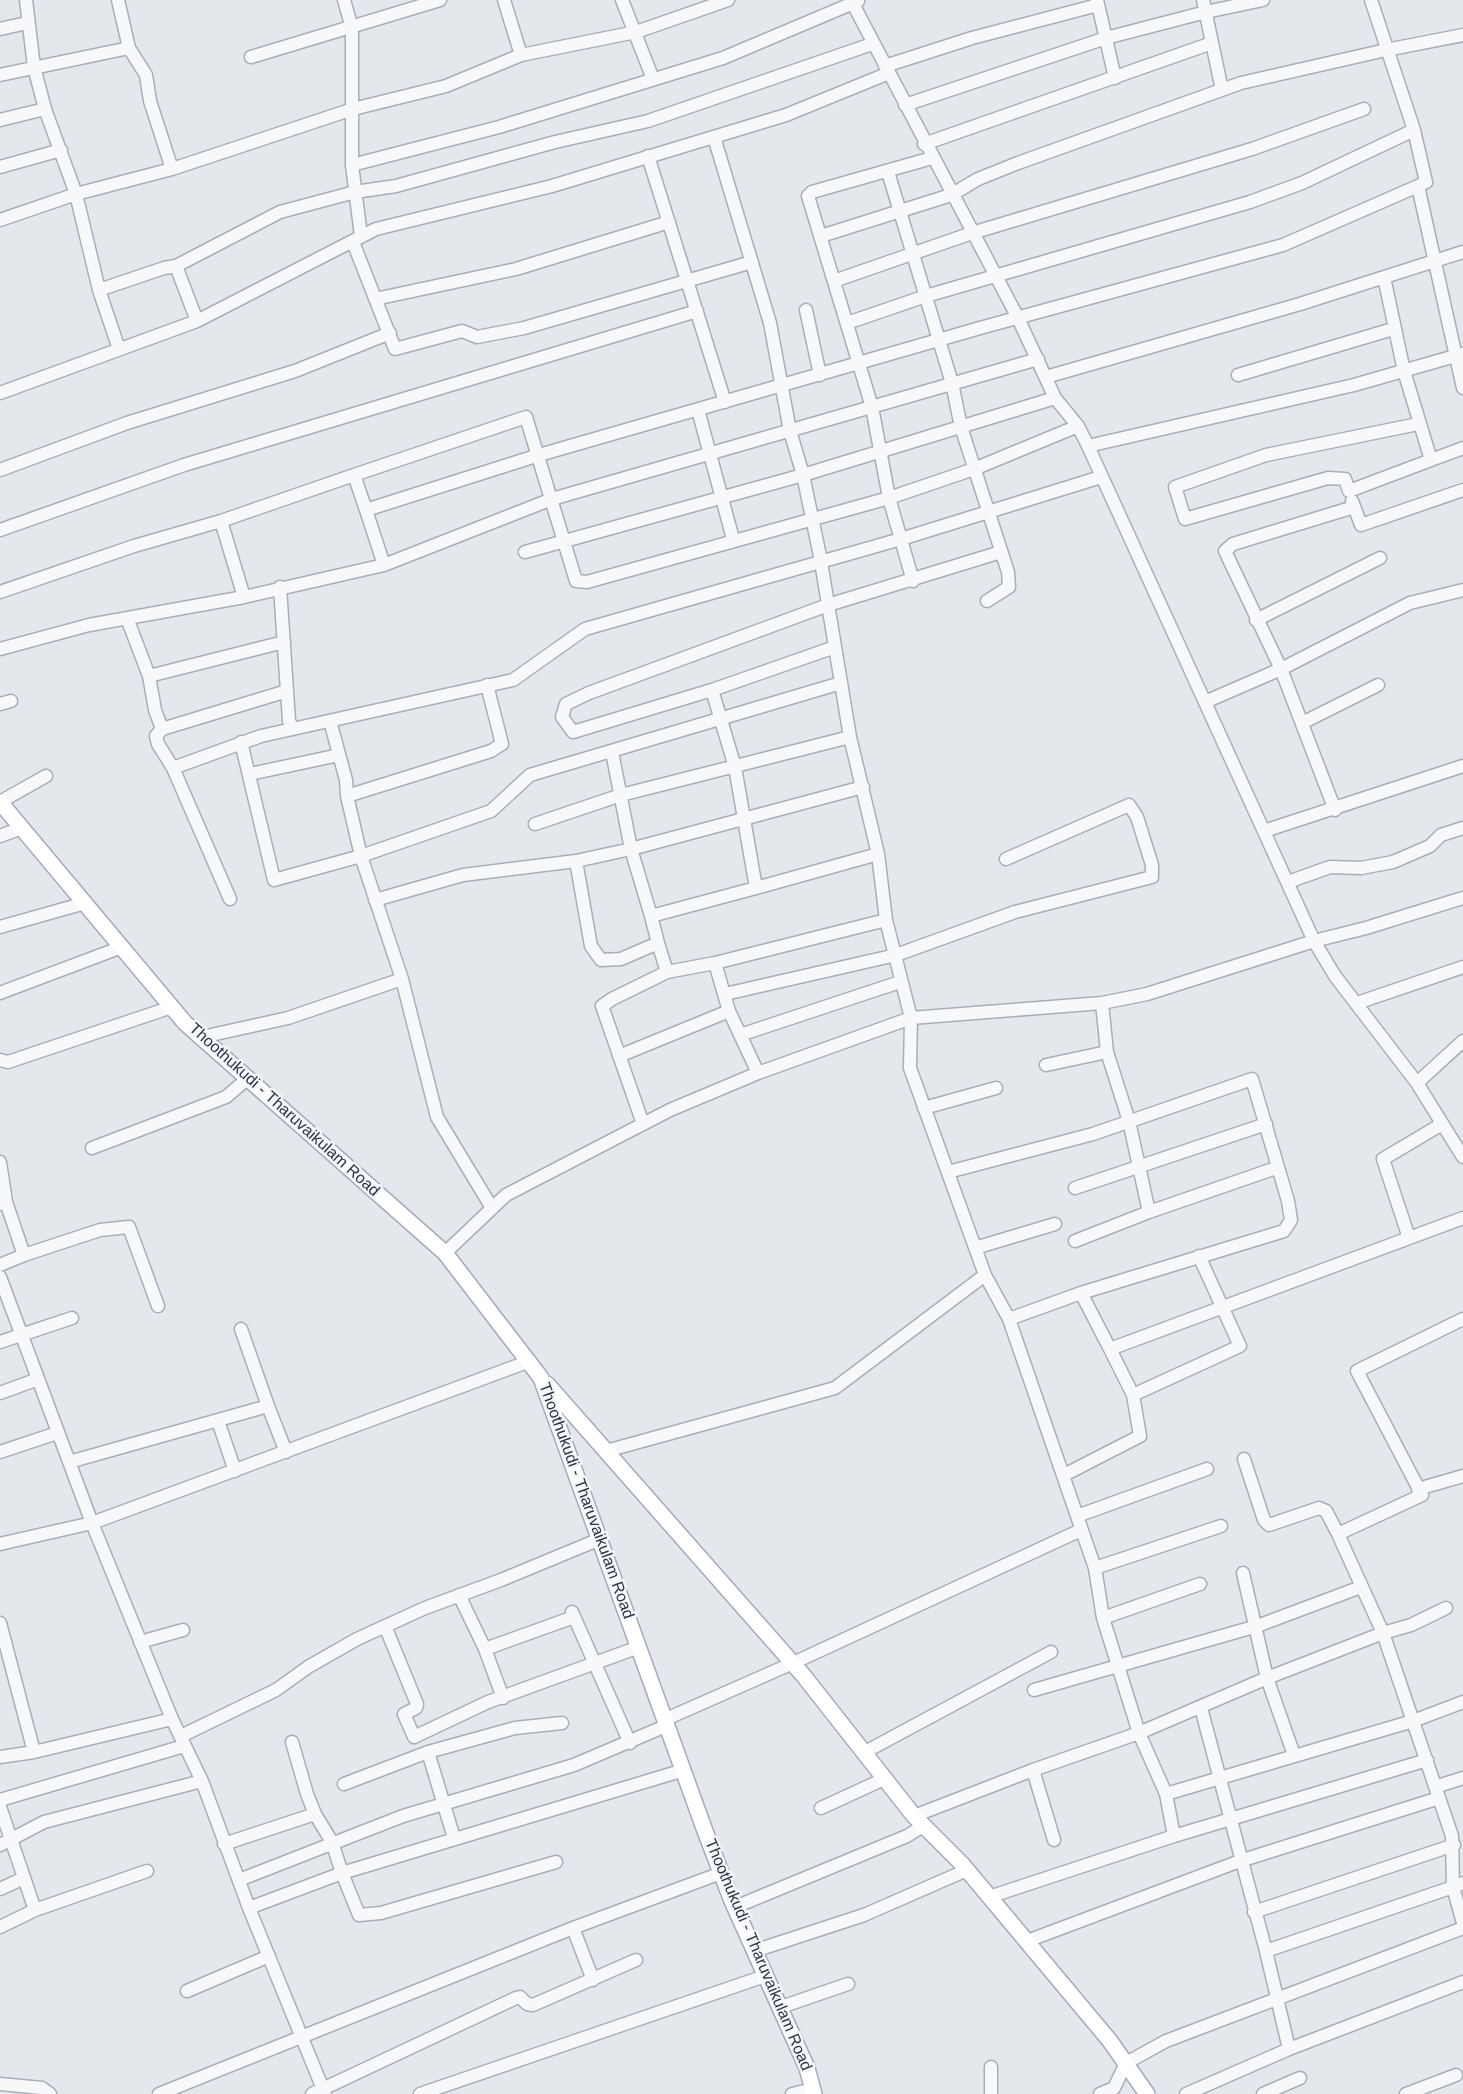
<!DOCTYPE html>
<html>
<head>
<meta charset="utf-8">
<style>
	body { margin:0 }
	canvas { display:block; background:#e4e7ec }
</style>
</head>
<body>
<canvas width="1463" height="2094"></canvas>
<script>
const ctx = document.querySelector('canvas').getContext('2d');
ctx.lineJoin = 'round';
const shape = rows => new Path2D(rows.map(r => 'M' + r).join(''));
function strokePath(path, color, width, dash) { ctx.strokeStyle = color; ctx.lineWidth = width; ctx.lineCap = dash ? 'butt' : 'round'; ctx.setLineDash(dash || []); ctx.stroke(path); }
function label(font, color, halo, rows, align = 'center') {
  ctx.font = font + ' Arial,sans-serif'; ctx.lineWidth = 5; ctx.setLineDash([]); ctx.textBaseline = 'middle'; ctx.strokeStyle = halo; ctx.fillStyle = color; for (const [text, x, y, turn = 0] of rows) {
    ctx.save(); ctx.translate(x, y); ctx.rotate((+turn || 0) * Math.PI / 180); ctx.textAlign = isNaN(turn) ? turn : align; if (halo) ctx.strokeText(text, 0, 0); ctx.fillText(text, 0, 0); ctx.restore();
  }
}
const minor = shape([
	[26,0,34,67,45,109,76,194,99,290,119,349],
	[344,0,352,28,352,165,361,236],
	[622,0,653,79],
	[851,0,1018,318,1055,398,1078,426,1088,446,1314,941,1335,976,1417,1083,1463,1157],
	[1097,0,1115,78],
	[1203,0,1222,90],
	[1371,0,1414,130,1426,182,1418,186,1463,388],
	[0,29,27,23],
	[129,48,146,75,150,101,172,169],
	[521,55,636,32,728,0],
	[251,57,440,0],
	[885,66,972,38,1098,5],
	[0,75,129,48,118,0],
	[905,105,1106,38,1206,12,1263,0],
	[0,120,45,109],
	[714,137,770,323,790,431,803,475,820,556,850,737,878,854,886,920,911,1018,910,1068,985,1275,1009,1319,1081,1293,1110,1349,1463,1218],
	[924,144,1212,43],
	[648,156,725,402],
	[352,165,499,127,723,58,858,1],
	[0,167,61,150],
	[888,172,952,383,961,427,1008,572,1009,587,987,601],
	[0,220,76,194,172,169,353,109,446,86,521,55,504,0],
	[821,236,951,195,978,179,1018,163,1241,83,1386,50,1463,35],
	[353,242,395,349,462,331,477,337,524,328,752,262],
	[176,266,197,321],
	[1384,277,1404,371,1431,460,1463,448],
	[834,281,972,233,1252,149,1364,109],
	[99,290,164,268,176,266,280,212,355,192,396,186,555,142,648,121,872,44],
	[375,299,516,269,669,222],
	[806,310,820,375],
	[847,323,926,296,1250,202,1302,183,1414,130],
	[1238,375,1393,329],
	[1046,377,1300,304,1463,252],
	[0,393,197,321,376,229,552,186,786,115,889,73],
	[698,410,733,539],
	[1418,424,1266,455,1175,487,1185,519,1328,478,1345,479,1349,491,1431,460],
	[1088,446,1354,385,1462,354],
	[0,470,127,423,295,371,390,333],
	[354,475,526,417,576,581,587,582,889,498,974,469,1078,426],
	[1352,501,1361,525,1463,490],
	[366,510,384,565],
	[0,530,184,465,697,311],
	[525,552,803,475,1055,398],
	[913,581,889,498,872,407,808,196,812,192,932,158],
	[280,587,289,721,293,729],
	[0,592,134,546,221,521],
	[244,597,221,521,354,475,366,510,539,455,980,328,1283,245,1418,186],
	[127,618,149,676,155,710,162,729],
	[1256,620,1380,558],
	[835,647,712,690,573,732,562,717,566,704,589,693,828,605,1001,552],
	[0,649,89,625,244,597,384,565,552,499,1038,359],
	[149,676,284,642],
	[712,690,735,767,756,888,878,854],
	[1205,702,1281,669,1410,603,1463,590],
	[0,704,11,701],
	[330,721,346,780,347,796,361,856,491,811,530,775,841,683],
	[1302,723,1378,685],
	[612,752,631,849,651,916,756,888],
	[173,768,158,744,156,736,162,729,287,691],
	[250,774,339,755],
	[347,796,491,751,502,744,487,685],
	[0,802,46,776],
	[1335,810,1281,669,1225,551,1233,544,1354,507],
	[535,824,621,795,850,737],
	[1264,831,1463,766],
	[0,836,22,828],
	[576,861,591,946,601,960,621,959,658,943,651,916],
	[1288,882,1330,867,1361,868,1393,862,1430,846,1441,835,1463,828],
	[230,899,173,768,261,736,513,680,585,629,901,539,1101,477],
	[375,900,463,875,576,861,631,849,863,787],
	[0,927,85,903],
	[658,943,667,972,715,963,886,920],
	[715,963,729,1011,758,1073],
	[402,979,437,1117,492,1208],
	[0,993,122,947],
	[725,994,896,955,1015,912,1152,877,1152,865,1137,817,1129,805,1006,859],
	[1102,1003,1107,1052],
	[1357,1003,1463,967],
	[740,1035,900,982],
	[202,1037,288,1018,402,979,361,856,274,880,241,742],
	[619,1056,729,1011],
	[0,1060,8,1062,172,1007],
	[1046,1065,1107,1052,1129,1121,1149,1212,1276,1168],
	[1417,1083,1463,1041],
	[924,1108,996,1088],
	[643,1124,602,1006,612,999,667,972],
	[92,1148,226,1097,247,1079],
	[0,1162,6,1202,0,1204],
	[948,1172,1093,1134,1252,1079,1288,1201,1291,1220,1284,1231,1081,1293],
	[1075,1188,1266,1124],
	[1409,1238,1383,1159,1442,1124],
	[1075,1241,1149,1212],
	[975,1248,1055,1224],
	[445,1253,506,1195,670,1110,758,1073,911,1018,1102,1003,1147,994,1314,941,1366,928,1463,898],
	[24,1255,100,1230,129,1227,158,1306],
	[0,1265,24,1255,6,1202],
	[0,1277,92,1523,0,1544],
	[1009,1319,1077,1516,1207,1469],
	[241,1329,268,1406],
	[0,1342,72,1318],
	[1110,1349,1133,1395,1240,1346,1199,1256],
	[0,1393,38,1379],
	[218,1421,235,1471],
	[606,1451,835,1388,985,1275],
	[0,1452,57,1433],
	[1244,1459,1264,1520,1269,1525,1319,1508,1326,1511,1338,1534],
	[69,1462,268,1406,286,1452],
	[1064,1475,1140,1436,1133,1395],
	[1418,1489,1463,1476],
	[1095,1568,1221,1526],
	[1243,1573,1267,1678,1294,1755],
	[459,1595,485,1649,574,1617],
	[1446,1608,1411,1625,1383,1633,1452,1836,1453,1887,1463,1883],
	[572,1612,630,1743],
	[1103,1618,1200,1584],
	[0,1623,34,1752,172,1719],
	[385,1626,417,1704,416,1708,404,1714,414,1737,488,1702,639,1647],
	[140,1642,183,1630],
	[485,1649,503,1698],
	[1034,1690,1257,1626,1361,1587],
	[1201,1708,1266,1951,1289,2049],
	[666,1719,793,1663,1081,1530],
	[181,1736,276,1690,308,1667,357,1639,425,1608,501,1580,600,1539],
	[292,1742,307,1794,315,1814,332,1842,342,1873,684,1770],
	[865,1752,1051,1652],
	[0,1757,34,1752],
	[1033,1770,1054,1840],
	[344,1784,428,1752],
	[1435,1787,1463,1778],
	[1166,1794,1413,1721,1463,1702],
	[0,1800,184,1746],
	[0,1807,35,1910,147,1871],
	[821,1808,884,1779],
	[914,1816,1033,1770,1139,1733,1267,1678,1383,1633,1338,1534,1422,1495,1357,1371,1463,1319],
	[1174,1836,1427,1760],
	[454,1838,428,1752,515,1728,562,1723],
	[224,1844,315,1814],
	[0,1845,44,1822,202,1781],
	[239,1880,403,1816,574,1765,668,1725],
	[0,1889,24,1878],
	[989,1897,1174,1836,1166,1794,1139,1733,1103,1618,1095,1568,1077,1516],
	[735,1907,907,1836,923,1826],
	[249,1908,342,1873,359,1915,381,1913,556,1862],
	[1254,1912,1454,1845],
	[0,1927,35,1910],
	[573,1928,593,1980],
	[1027,1941,1240,1861,1439,1798],
	[754,1951,864,1915,967,1870],
	[1266,1951,1453,1887,1463,1923],
	[187,1991,269,1956],
	[781,2007,848,1984],
	[991,2067,991,2094],
	[0,2084,42,2088,50,2094],
	[159,2094,573,1928,721,1873],
	[312,2094,516,1998,520,1997,527,2004,533,2005,636,1960],
	[325,2094,249,1908,202,1781,172,1719,92,1523,530,1361],
	[420,2094,765,1976],
	[792,2094,813,2089],
	[1100,2094,1114,2088,1126,2063,1166,2041,1463,1928],
	[1186,2094,1289,2049,1463,1982],
	[1263,2094,1300,2078],
	[1406,2094,1456,2075]
]);
const major = shape([
	[0,802,185,1023,445,1253,541,1378,705,1831,732,1901,807,2068,814,2094],
	[547,1384,803,1675,914,1816,962,1864,1110,2041,1147,2094]
]);
strokePath(minor, '#a9aeb7', 15);
strokePath(major, '#a3abb8', 18);
strokePath(minor, '#f7f8fa', 12);
strokePath(major, '#fff', 15);
label('16px', '#2b3445', '#f4f6f9', [
	["Thoothukudi - Tharuvaikulam Road",284,1110,42],
	["Thoothukudi - Tharuvaikulam Road",586,1501,70],
	["Thoothukudi - Tharuvaikulam Road",758,1955,67]
]);
</script>
</body>
</html>
